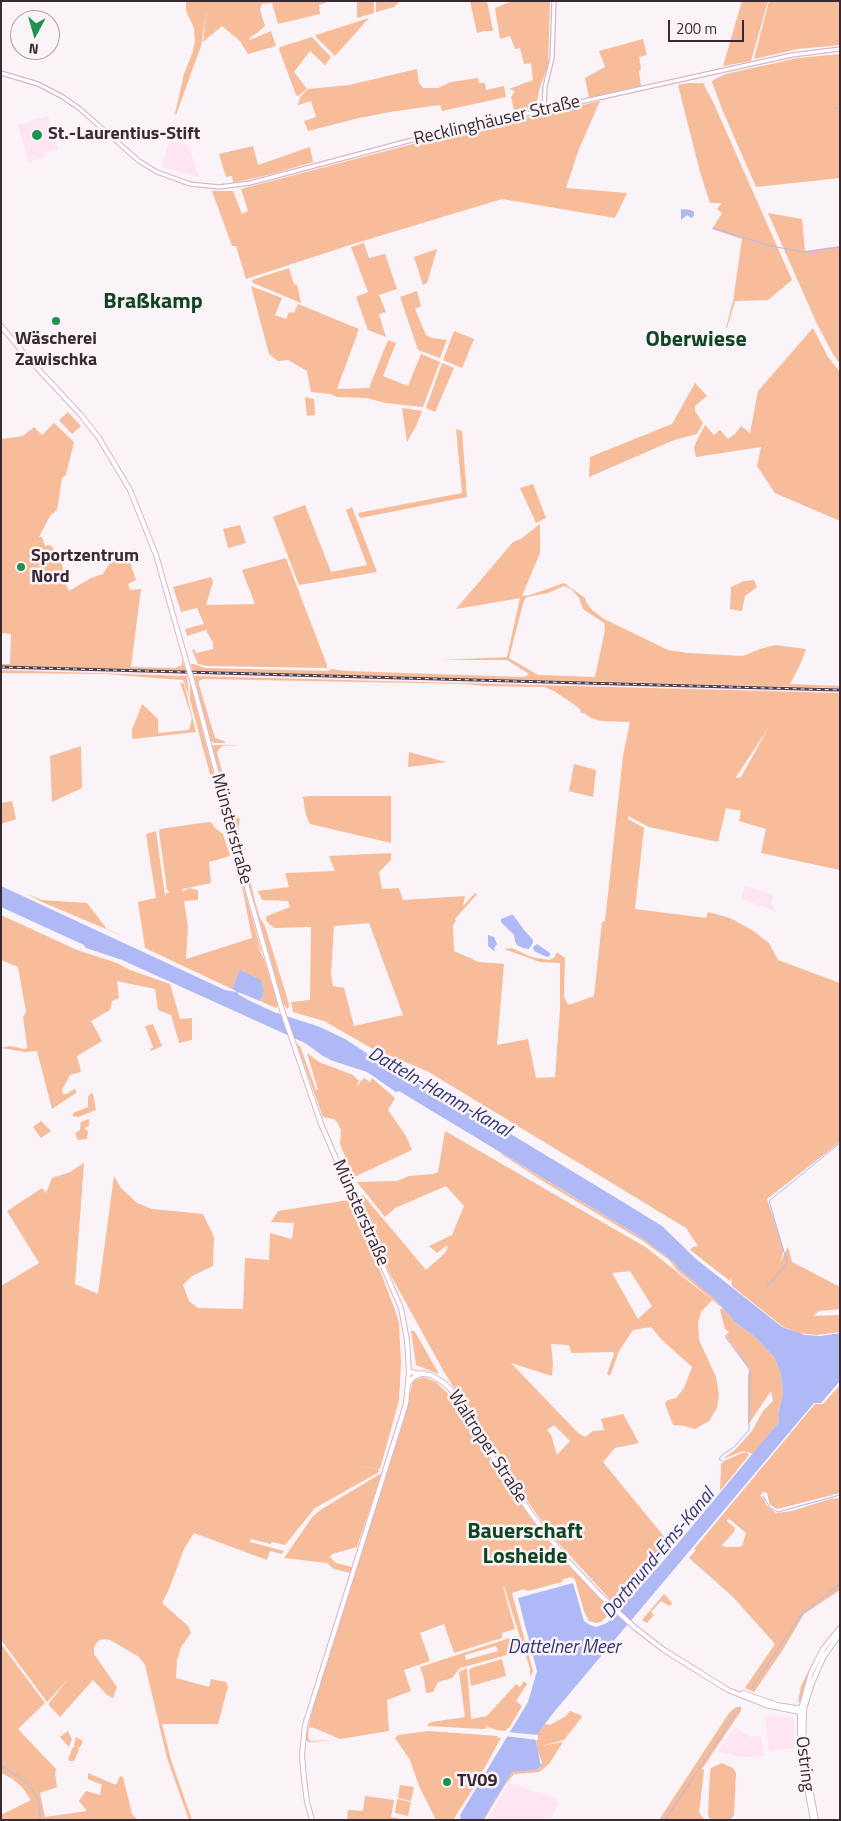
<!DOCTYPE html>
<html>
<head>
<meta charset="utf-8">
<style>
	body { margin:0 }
	#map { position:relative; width:841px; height:1821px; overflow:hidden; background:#faf3f7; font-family:"Titillium Web",sans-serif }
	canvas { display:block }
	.frame { position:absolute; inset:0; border:2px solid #382a32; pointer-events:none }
	.north { position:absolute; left:10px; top:10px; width:50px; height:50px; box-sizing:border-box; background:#faf3f7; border:1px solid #aca3a8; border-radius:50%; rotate:186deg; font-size:14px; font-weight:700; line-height:20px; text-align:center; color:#382a32 }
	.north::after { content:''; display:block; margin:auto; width:18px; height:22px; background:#1e934f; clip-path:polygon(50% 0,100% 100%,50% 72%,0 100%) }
	.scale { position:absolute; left:668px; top:20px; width:76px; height:22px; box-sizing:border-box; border:2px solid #382a32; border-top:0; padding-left:6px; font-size:15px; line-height:18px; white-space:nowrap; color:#382a32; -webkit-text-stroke:4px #faf3f7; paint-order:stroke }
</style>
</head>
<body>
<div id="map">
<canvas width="841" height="1821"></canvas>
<div class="frame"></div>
<div class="north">N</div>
<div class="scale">200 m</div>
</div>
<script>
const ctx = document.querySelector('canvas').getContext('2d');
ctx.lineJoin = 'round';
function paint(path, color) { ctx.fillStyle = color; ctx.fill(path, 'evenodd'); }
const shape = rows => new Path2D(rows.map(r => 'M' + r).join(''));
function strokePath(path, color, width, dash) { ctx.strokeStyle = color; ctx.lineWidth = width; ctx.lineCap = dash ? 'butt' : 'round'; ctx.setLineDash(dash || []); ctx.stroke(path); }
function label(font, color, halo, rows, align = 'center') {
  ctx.font = font + ' "Titillium Web",sans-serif'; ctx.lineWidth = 5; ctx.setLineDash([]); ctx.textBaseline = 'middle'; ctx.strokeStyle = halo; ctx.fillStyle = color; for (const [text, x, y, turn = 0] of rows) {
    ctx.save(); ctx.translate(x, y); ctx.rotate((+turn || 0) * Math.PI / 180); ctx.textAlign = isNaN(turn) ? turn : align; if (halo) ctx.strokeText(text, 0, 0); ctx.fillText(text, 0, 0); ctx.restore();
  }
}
paint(shape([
	[48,116,58,149,44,153,45,157,29,162,18,125],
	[169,141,188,145,199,177,162,167],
	[1,666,840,688,840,693,1,670],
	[745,886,773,895,771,903,776,911,776,912,741,898],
	[768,1715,794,1718,794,1748,769,1751,765,1717],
	[735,1727,750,1737,761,1736,764,1756,742,1757,718,1751],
	[509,1783,555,1798,558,1804,550,1820,487,1820]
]), '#ffe4f3');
paint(shape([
	[186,1,330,1,319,5,320,14,278,24,272,3,262,4,260,9,265,26,257,33,249,38,250,40,271,31,276,46,248,54,240,41,222,26,203,42,207,9,201,46,176,115,175,114,184,74,192,54,195,42,194,28,186,11],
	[357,1,374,1,374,13,357,18],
	[376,1,400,1,394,7,376,12],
	[470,1,487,1,493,31,485,31,477,33],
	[512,1,550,1,548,66,540,87,536,106,514,111,511,97,514,93,514,91,509,89,533,80,531,63,524,64,520,48,515,49,510,36,500,39,495,8],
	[742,1,768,1,751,61,723,66],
	[769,1,840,1,840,45,798,49,754,59],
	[369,18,335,56,316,37,316,35],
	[312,37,331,57,325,65,310,51,294,72,307,89,298,96,296,95,279,49,280,47],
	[643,39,647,55,639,57,641,68,639,72,641,86,589,98,585,78,605,67,599,51],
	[840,54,840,178,756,187,722,109,712,82,713,80,726,74,798,58],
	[417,69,419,83,423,88,438,88,451,82,478,78,479,83,485,83,486,90,504,86,506,97,442,111,440,105,390,112,359,118,308,131,304,121,316,117,311,101,298,105,300,97,308,89,349,85],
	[689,83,703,83,714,104,792,280,768,300,735,301,727,328,726,328,733,301,742,239,712,229,722,213,717,209,722,203,710,203,700,172,678,85],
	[600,101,579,149,566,188,627,193,615,218,502,199,353,244,246,279,236,246,232,246,212,191,233,191,242,214,248,211,241,189,405,146],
	[253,146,258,165,310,147,313,162,272,174,233,183,232,176,226,177,219,154],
	[768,213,802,219,805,251,840,246,840,364,833,354,817,324],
	[364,243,369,258,385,254,397,289,379,295,386,312,379,314,386,337,368,330,356,297,368,292,351,247],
	[437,249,427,283,423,285,414,257],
	[289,268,294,284,297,285,301,303,253,283,252,280],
	[251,286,282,298,275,315,286,319,289,312,294,313,298,304,359,329,337,389,369,388,388,340,396,343,383,376,408,386,421,354,440,362,423,407,386,403,366,398,337,397,331,394,311,392,307,371,288,360,278,361,269,354],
	[417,291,421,306,415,309,426,335,432,338,447,340,440,358,418,350,400,297],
	[813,328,828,357,840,372,840,521,775,493,757,466,761,447,696,457,694,448,696,442,705,425,714,435,720,430,728,439,735,434,741,426,750,433,758,391],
	[454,331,474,339,462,368,443,360],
	[442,363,454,368,435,412,426,408],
	[695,383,707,396,695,406,695,411,703,423,697,434,674,440,589,477,590,457,672,424],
	[305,397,314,399,315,415,307,416],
	[402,408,422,411,416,426,407,442],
	[68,412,81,426,72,434,59,420],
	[54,423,74,442,66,475,62,478,57,510,50,516,39,537,37,537,42,537,45,546,50,545,54,549,54,557,61,556,64,579,69,591,91,578,103,574,111,561,135,549,140,558,130,562,136,580,128,584,130,590,141,589,131,667,175,668,182,665,182,660,186,671,1,666,1,664,10,664,11,634,1,633,1,439,23,436,34,427,42,435],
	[456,429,462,431,467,497,360,518,358,513,462,493],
	[533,484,546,518,536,523,520,488],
	[305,505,331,572,367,565,346,510,352,507,377,572,299,585,273,517],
	[540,524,540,553,522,596,530,595,564,583,585,598,586,602,592,610,604,619,668,650,688,653,743,656,760,649,775,645,806,649,800,665,790,684,840,686,840,688,192,671,191,664,194,664,205,668,328,671,332,669,345,671,524,677,529,674,507,660,443,660,507,657,520,598,456,609,513,542,521,539],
	[564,586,571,589,579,598,583,609,604,623,605,630,595,677,538,675,509,658,524,600,527,597,548,593],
	[240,525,246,543,228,548,223,529],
	[286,558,327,665,327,668,208,666,198,664,192,650,194,649,196,653,213,649,213,643,206,630,187,636,185,629,204,624,197,608,181,612,173,587,211,577,213,582,206,605,255,604,242,570],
	[754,580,757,587,745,596,742,611,730,609,731,587,744,581],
	[1,670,187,676,189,698,184,681,182,680,105,674,1,673],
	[194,676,840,693,840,870,761,853,766,829,739,821,741,811,726,808,718,842,649,827,628,816,628,819,644,828,635,909,706,918,708,912,730,918,752,930,769,943,778,960,840,983,840,1142,767,1199,784,1250,780,1263,788,1247,792,1262,840,1287,840,1309,819,1311,813,1316,840,1315,840,1332,817,1335,798,1333,782,1326,732,1286,731,1277,730,1281,690,1250,693,1247,698,1246,686,1228,427,1071,373,1049,324,1021,293,1012,291,1002,310,1000,311,927,275,928,269,924,266,920,267,916,290,907,288,901,262,900,258,891,289,887,285,873,335,871,329,856,391,853,391,860,379,872,382,889,399,888,403,900,465,896,463,906,475,893,477,894,455,919,456,921,453,925,454,951,479,962,504,964,497,1045,528,1039,536,1078,555,1077,560,1009,560,963,540,962,504,949,512,948,531,957,549,960,554,958,557,952,565,958,564,996,567,1003,569,1005,594,996,602,922,605,921,623,756,630,722,601,721,591,718,584,713,581,713,580,709,572,703,554,691,544,687,484,686,466,684,203,679,199,681,199,685,215,738,224,741,225,743,214,743,211,741],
	[769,727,741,777,737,778,736,777],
	[369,923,403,1015,354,1026,344,988,333,986,331,975,334,926],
	[180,682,184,684,196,732,132,739,132,730,142,704,158,719,158,733,189,730,192,718],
	[190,683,219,795,216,796,190,700],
	[213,745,239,745,222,746,217,752,227,791,225,791,213,749],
	[81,746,82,788,52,802,50,756],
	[409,752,442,761,447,762,408,767],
	[574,764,596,770,593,797,569,791],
	[309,796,391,796,391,843,310,824,306,815,303,797],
	[12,801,16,819,1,824,1,803],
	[237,816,240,819,238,829,255,901,260,918,265,926,289,1004,289,1007,287,1009,283,1003,246,873,232,819],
	[208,822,212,823,215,828,223,834,230,856,209,862,211,883,173,891,182,889,183,892,188,888,198,890,198,900,184,901,188,927,186,959,252,938,242,886,243,885,262,954,254,941,264,959,278,1005,276,1008,260,1001,264,992,246,973,246,970,244,972,240,971,232,989,145,948,138,902,156,898,146,834,156,831,165,896,166,893,170,892,167,890,161,846,159,832,160,829],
	[27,894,42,900,87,903,107,929,125,937,42,902],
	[1,915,77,950,117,963,130,970,170,984,180,1019,192,1018,192,1040,179,1043,171,1015,158,1010,155,989,117,981,119,998,112,1001,110,1010,91,1021,102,1041,77,1056,81,1072,70,1075,62,1090,63,1094,67,1094,74,1089,76,1090,76,1093,52,1109,37,1051,26,1052,1,1048,10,1046,24,1049,27,1048,27,1046,23,1017,26,1012,18,967,1,960],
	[153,1024,162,1046,151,1051,150,1050,153,1047,145,1026],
	[297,1045,300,1046,316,1090,318,1090,307,1053,319,1062,353,1075,359,1081,356,1087,364,1078,370,1082,372,1078,395,1098,388,1110,406,1136,412,1150,354,1177,340,1144,341,1130,337,1122,334,1119,323,1117],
	[91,1093,93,1094,96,1110,78,1117,73,1116,73,1113,88,1107,88,1097],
	[89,1119,89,1126,84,1128,88,1131,87,1139,78,1140,75,1133,80,1130,81,1122],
	[41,1121,51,1131,41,1138,33,1127],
	[445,1131,647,1248,712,1300,701,1312,698,1323,699,1340,716,1377,719,1395,717,1408,709,1421,695,1429,684,1426,673,1425,665,1404,666,1401,676,1398,684,1388,692,1367,661,1339,651,1327,633,1330,619,1351,610,1376,607,1374,614,1354,613,1352,571,1353,569,1345,551,1344,553,1363,552,1376,511,1363,578,1433,585,1437,593,1431,604,1430,601,1419,623,1414,639,1443,615,1448,603,1462,670,1544,616,1606,552,1536,493,1452,443,1370,390,1274,355,1199,363,1195,426,1270,445,1253,448,1247,446,1246,437,1253,429,1246,452,1235,464,1206,446,1186,395,1208,385,1217,357,1182,397,1181,409,1176,434,1174,438,1172],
	[630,1271,652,1306,638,1319,612,1273],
	[554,1425,570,1441,557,1455,551,1435,547,1430],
	[501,1153,642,1238,676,1264,679,1269,715,1299,735,1322,756,1338,774,1357,780,1371,782,1382,783,1394,778,1414,779,1422,753,1454,743,1451,723,1459,720,1465,724,1458,736,1449,752,1431,763,1411,773,1401,771,1391,748,1425,748,1375,750,1370,727,1338,726,1335,729,1332,725,1329,720,1310,722,1308,677,1270,669,1260,643,1241,546,1183,501,1154],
	[84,1163,75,1284,98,1294,114,1176,121,1188,137,1203,152,1209,203,1214,214,1237,213,1266,192,1276,183,1285,189,1301,198,1308,243,1309,245,1258,269,1260,270,1233,292,1239,294,1223,271,1222,278,1211,349,1200,369,1242,395,1310,399,1323,401,1363,399,1400,380,1469,349,1465,378,1469,379,1472,315,1508,285,1545,272,1542,271,1544,251,1539,250,1542,284,1551,282,1554,270,1551,267,1560,194,1533,184,1549,169,1589,162,1603,188,1626,191,1633,181,1647,177,1660,176,1678,209,1687,211,1679,226,1682,228,1687,218,1724,162,1724,171,1760,192,1820,189,1820,167,1758,145,1665,139,1657,110,1640,103,1639,98,1641,94,1647,94,1654,117,1687,113,1698,107,1695,93,1680,60,1717,49,1705,49,1703,68,1679,47,1702,1,1640,1,1286,39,1263,7,1211,42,1188,46,1193,52,1178,70,1172],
	[411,1330,415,1332,439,1374,416,1365],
	[423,1377,436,1382,449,1395,495,1467,530,1517,556,1550,609,1608,611,1612,601,1622,596,1623,589,1621,584,1611,575,1580,572,1577,563,1579,562,1582,528,1591,524,1589,512,1593,533,1671,530,1677,530,1669,504,1586,503,1587,515,1629,502,1633,502,1638,454,1653,444,1624,420,1633,430,1661,404,1670,411,1691,387,1700,389,1731,340,1739,312,1727,309,1728,308,1736,310,1741,336,1740,309,1742,306,1740,306,1737,315,1699,403,1423,413,1381],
	[840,1385,840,1493,777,1509,770,1505,767,1493,763,1492,760,1496,764,1499,766,1505,776,1513,792,1511,830,1499,840,1498,840,1590,804,1614,782,1651,754,1692,745,1688,775,1644,733,1597,689,1558,696,1550,694,1549,815,1404,823,1404],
	[728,1518,746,1533,742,1546,738,1547,725,1547,722,1545,734,1532,735,1528,727,1521],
	[746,1452,749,1455,720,1491,721,1465,724,1461,742,1453],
	[380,1474,381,1475,357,1547,332,1554,330,1557,336,1563,352,1567,350,1573,334,1569,327,1563,284,1558,313,1516,322,1509],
	[664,1594,672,1603,670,1606,661,1601,651,1612,654,1615,647,1623,642,1620],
	[840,1624,817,1656,809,1674,800,1702,798,1702,801,1686,815,1658,825,1642],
	[516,1636,521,1651,460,1668,452,1678,438,1682,433,1692,426,1693,424,1679,420,1667],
	[496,1646,498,1651,466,1660,465,1655],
	[1,1644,45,1703,18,1729,57,1770,55,1771,57,1787,40,1793,45,1817,87,1811,79,1801,86,1791,100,1795,102,1785,88,1779,88,1773,116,1785,120,1776,123,1777,132,1814,138,1820,1,1820,1,1815,31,1800,22,1787,11,1778,1,1773],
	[502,1659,506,1676,471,1686,469,1671,471,1668],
	[467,1668,471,1719,487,1716,516,1684,520,1687,524,1681,527,1684,516,1701,522,1706,509,1728,508,1728,505,1731,496,1730,487,1726,485,1729,481,1729,428,1726,428,1724,432,1722,465,1717,459,1672],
	[736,1707,741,1707,741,1711,702,1769,704,1770,699,1813,705,1820,659,1820,729,1713],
	[570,1711,580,1715,582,1717,564,1740,541,1746,563,1742,549,1764,539,1772,514,1774,505,1785,484,1820,483,1820,512,1772,537,1770,540,1768,542,1762,537,1749,536,1735,545,1724,550,1725,566,1716],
	[68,1731,72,1739,69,1747,60,1737],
	[428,1731,498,1736,497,1738,501,1738,474,1787,453,1820,436,1820,419,1786,410,1760,395,1738,398,1735],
	[76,1737,83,1741,80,1747,78,1747,79,1750,74,1761,70,1761,68,1759,73,1747,75,1746,74,1745],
	[722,1763,733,1768,736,1773,734,1815,730,1820,713,1820,709,1818,708,1813,710,1772,711,1768],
	[400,1785,414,1787,411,1801,398,1798],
	[365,1796,394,1800,391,1817,407,1820,347,1820,348,1810,363,1811],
	[397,1799,411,1802,408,1816,395,1813]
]), '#f7bc9a');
paint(shape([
	[681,209,691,210,694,212,694,216,691,218,687,215,681,220],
	[1,886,225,990,236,992,236,991,232,989,240,970,244,972,247,970,246,973,261,980,264,992,260,1001,238,992,238,994,248,1000,274,1012,320,1027,345,1039,377,1060,410,1073,623,1202,662,1226,696,1259,782,1327,805,1335,821,1336,840,1333,840,1381,821,1403,814,1403,554,1712,535,1737,541,1766,537,1770,512,1772,483,1820,461,1820,460,1815,528,1702,537,1671,518,1598,573,1583,584,1621,590,1625,596,1627,607,1623,659,1566,779,1422,778,1414,783,1394,782,1382,780,1371,774,1357,756,1338,735,1322,715,1299,679,1269,676,1264,642,1238,624,1227,399,1091,396,1092,367,1072,333,1061,323,1056,305,1043,122,960,86,948,84,945,1,907],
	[511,915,513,915,524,930,533,940,533,943,529,949,523,948,517,945,515,941,514,935,501,922,501,919],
	[488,935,494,937,497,944,494,948,495,952,488,946],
	[537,944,550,953,550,956,547,957,534,951,533,947]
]), '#afb9f6');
paint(shape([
	[507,1732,538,1735,538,1740,504,1736]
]), '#faf3f7');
strokePath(shape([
	[835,108,840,109],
	[713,228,771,246,804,252,840,247],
	[767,1286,786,1265,787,1262,769,1201,840,1143],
	[722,1461,719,1459,722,1455,734,1447,749,1430,750,1370,726,1338,726,1335],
	[763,1496,770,1508,778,1512,840,1495],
	[752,1688,801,1615,840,1584],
	[1,1766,21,1778,32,1789,39,1802,40,1820],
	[665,1820,740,1707]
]), '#afb9f6', 1);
const secondary = shape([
	[1,73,38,84,63,97,80,109,139,161,157,172,190,184,219,187,250,183,427,136,544,110,792,55,840,49],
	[544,110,545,87,552,58,554,1]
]);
const primary = shape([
	[1,326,26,356,81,415,99,438,130,490,156,555,189,671],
	[191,676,246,884,282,1010,321,1124,401,1308,407,1340,409,1372,431,1375,444,1383,451,1390,499,1467,532,1515,567,1560,600,1595,634,1627,664,1650,728,1690,766,1705,804,1713],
	[409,1383,414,1377,424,1373],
	[743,1693,777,1705,802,1709],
	[312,1820,307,1802,304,1779,302,1755,305,1725,406,1404,409,1372],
	[813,1820,800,1751,800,1712,811,1673,823,1649,840,1628],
	[816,1820,803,1750,804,1709,812,1683,824,1656,840,1634]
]);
strokePath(secondary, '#dab6ca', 5.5);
strokePath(primary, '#dab6ca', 6);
strokePath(secondary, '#fff', 3);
strokePath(primary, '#fff', 4);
const rail = shape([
	[1,667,840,690]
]);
strokePath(rail, '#50424a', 3);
strokePath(rail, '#faf3f7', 1, [4]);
const primaryBridge = shape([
	[189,671,191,676]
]);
strokePath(primaryBridge, '#dab6ca', 6, []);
strokePath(primaryBridge, '#fff', 4);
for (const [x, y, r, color] of [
	[37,135,6,"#1e934f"],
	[56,321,5,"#1e934f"],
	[21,567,5,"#1e934f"],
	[447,1782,5,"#1e934f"]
]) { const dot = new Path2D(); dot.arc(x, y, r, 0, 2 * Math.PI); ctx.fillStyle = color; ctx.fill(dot); strokePath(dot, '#faf3f7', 2); }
label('18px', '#382a32', '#faf3f7', [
	["Recklinghäuser Straße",497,121,-13],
	["Münsterstraße",231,829,75],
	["Münsterstraße",360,1213,66],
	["Waltroper Straße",487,1447,57],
	["Ostring",804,1764,83]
]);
label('bold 18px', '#382a32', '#faf3f7', [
	["St.-Laurentius-Stift",48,135],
	["Wäscherei",56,340,"center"],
	["Zawischka",56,361,"center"],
	["Sportzentrum",31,557],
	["Nord",31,578],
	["TV09",457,1782]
], 'left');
label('italic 19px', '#32377d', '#faf3f7', [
	["Datteln-Hamm-Kanal",439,1093,30],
	["Dortmund-Ems-Kanal",659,1554,-50],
	["Dattelner Meer",564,1648]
]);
label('bold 22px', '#0f4523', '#faf3f7', [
	["Braßkamp",153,303],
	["Oberwiese",696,341],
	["Bauerschaft",525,1533],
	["Losheide",525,1558]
]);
</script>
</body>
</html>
